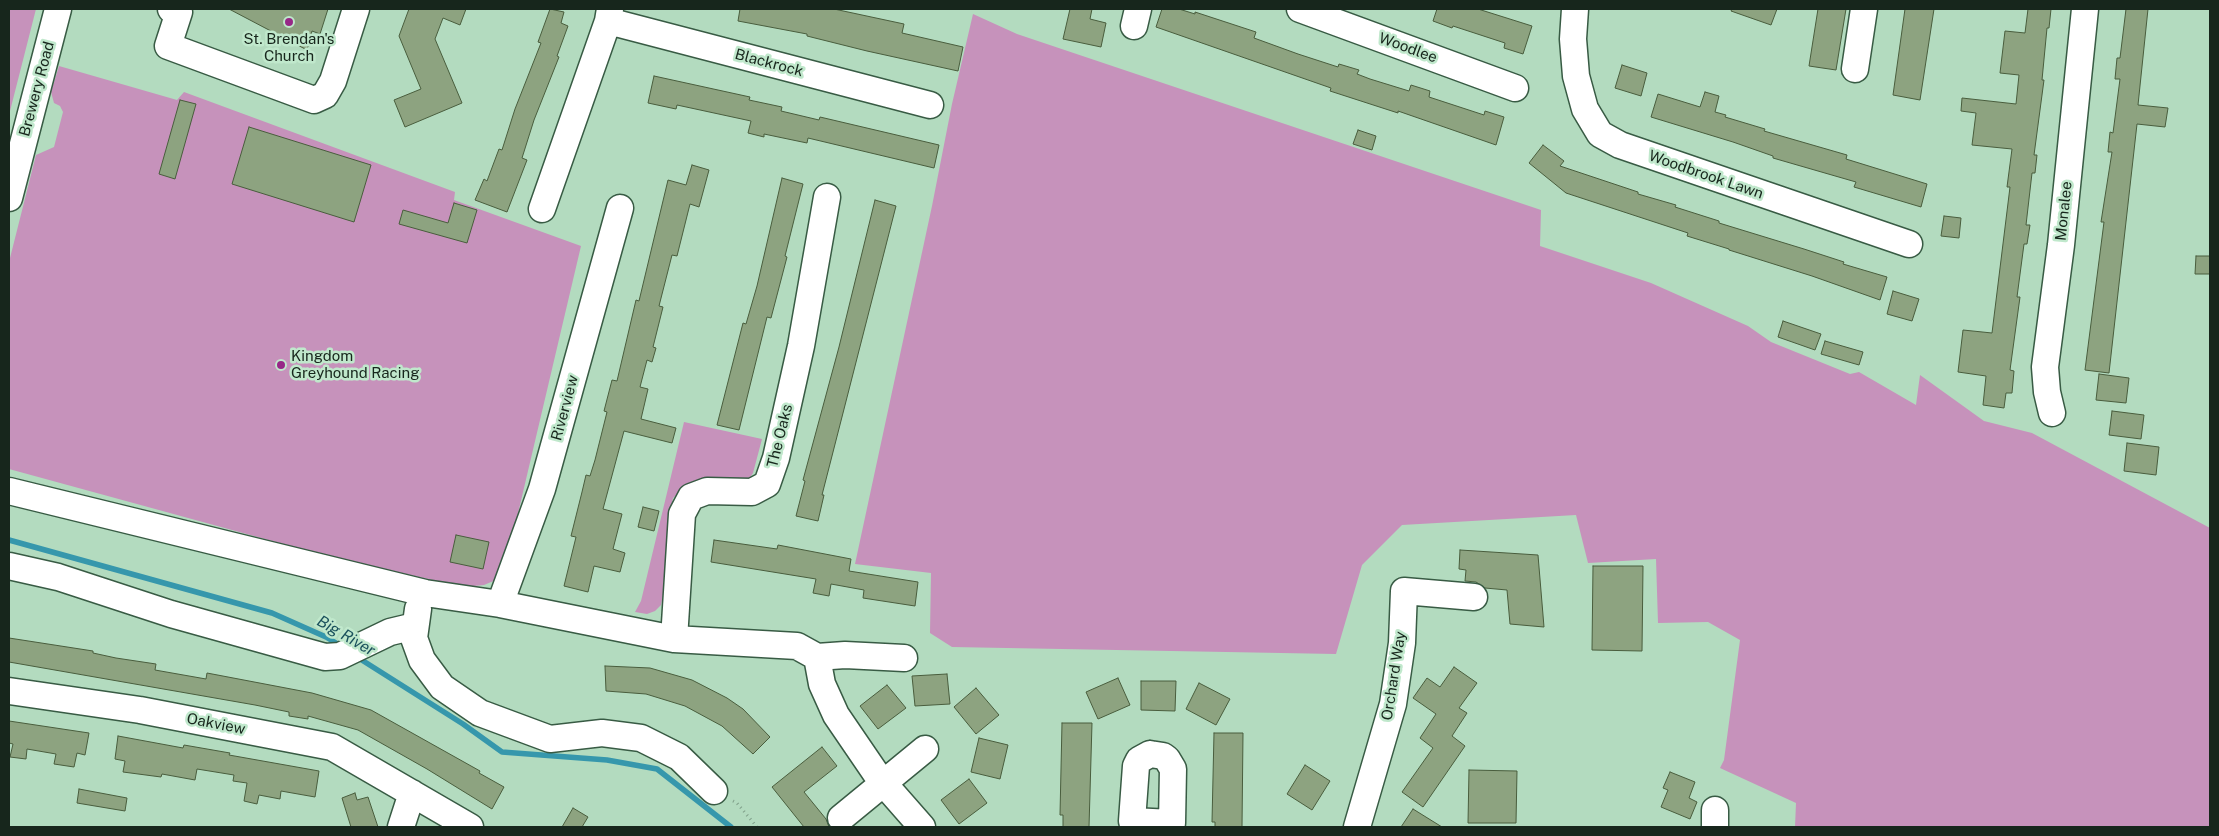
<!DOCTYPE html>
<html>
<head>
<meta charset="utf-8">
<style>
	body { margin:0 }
	#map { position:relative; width:2219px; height:836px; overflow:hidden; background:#b3dbbf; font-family:"Public Sans",sans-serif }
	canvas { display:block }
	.frame { position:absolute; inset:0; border:10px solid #17261c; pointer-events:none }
</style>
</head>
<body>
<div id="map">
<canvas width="2219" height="836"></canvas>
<div class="frame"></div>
</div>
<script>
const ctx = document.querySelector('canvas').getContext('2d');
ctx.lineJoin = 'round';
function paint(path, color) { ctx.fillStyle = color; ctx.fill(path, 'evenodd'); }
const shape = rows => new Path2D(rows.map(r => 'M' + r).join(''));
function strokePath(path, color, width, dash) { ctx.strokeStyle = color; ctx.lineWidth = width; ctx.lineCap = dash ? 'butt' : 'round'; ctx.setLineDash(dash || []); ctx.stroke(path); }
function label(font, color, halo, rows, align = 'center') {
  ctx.font = font + ' "Public Sans",sans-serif'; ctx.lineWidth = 5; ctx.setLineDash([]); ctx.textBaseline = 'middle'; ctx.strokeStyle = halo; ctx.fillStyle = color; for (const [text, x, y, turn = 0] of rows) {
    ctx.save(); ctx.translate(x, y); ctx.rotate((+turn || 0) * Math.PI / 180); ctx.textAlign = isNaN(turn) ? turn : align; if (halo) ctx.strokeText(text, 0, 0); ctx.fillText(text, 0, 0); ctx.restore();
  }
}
paint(shape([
	[9,9,36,9,9,115],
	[973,14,1017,34,1541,210,1540,246,1651,283,1748,326,1771,342,1850,374,1859,372,1916,405,1920,375,1984,421,2032,433,2210,528,2210,827,1795,827,1796,803,1720,768,1724,760,1740,640,1708,622,1658,623,1656,559,1588,563,1576,515,1402,525,1362,565,1336,654,952,647,930,633,931,573,855,564,932,206,952,104],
	[59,66,177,100,184,92,455,192,454,200,581,246,503,577,484,585,464,587,338,559,9,469,9,262,36,155,54,147,63,112,60,106,54,103,51,92],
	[684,422,762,439,753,473,749,479,709,478,684,488,673,498,670,511,666,579,661,605,655,611,647,614,635,612,641,601]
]), '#c692bb');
strokePath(shape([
	[9,540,272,613,326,637,341,646],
	[357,657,463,724,502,752,607,760,657,769,731,827]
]), '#3697ac', 5.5);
const building = shape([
	[229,9,328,9,320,34,312,31,307,50,229,9],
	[409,9,466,9,460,25,443,18,435,39,462,103,405,127,394,100,421,89,399,36,409,9],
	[550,9,564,12,561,23,568,26,557,56,559,57,534,120,522,158,527,160,507,212,475,200,484,179,487,181,499,149,502,150,515,109,541,43,538,42,550,9],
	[740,9,834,9,904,24,902,33,963,47,958,71,867,51,807,36,807,34,738,21,740,9],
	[1070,9,1092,9,1090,19,1106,23,1101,47,1063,39,1070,9],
	[1162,9,1179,9,1195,14,1195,12,1256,32,1254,38,1298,54,1338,67,1339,64,1359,70,1357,74,1370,79,1409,91,1411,85,1430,91,1429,97,1484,115,1485,111,1504,117,1496,145,1398,111,1398,113,1330,91,1331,88,1156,27,1162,9],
	[1437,9,1478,9,1532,26,1523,54,1504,48,1505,43,1453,26,1452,28,1433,21,1437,9],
	[1732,9,1777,9,1771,25,1731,11,1732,9],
	[1818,9,1846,9,1836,70,1809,66,1818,9],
	[1905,9,1934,9,1920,100,1893,95,1905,9],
	[2028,9,2051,9,2049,28,2047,28,2042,80,2044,80,2034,155,2037,155,2035,173,2032,173,2026,225,2030,225,2027,244,2024,244,2017,297,2020,297,2010,370,2014,371,2012,393,2006,393,2004,408,1983,405,1986,376,1958,372,1963,330,1992,333,2010,187,2007,187,2012,149,1972,145,1976,113,1961,111,1962,98,2016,104,2019,75,2000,73,2005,31,2025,33,2028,9],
	[2126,9,2148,9,2138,105,2168,108,2165,127,2137,124,2109,373,2085,370,2104,222,2101,222,2112,152,2108,152,2110,132,2113,133,2120,79,2115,79,2117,58,2120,58,2126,9],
	[1622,65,1647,73,1641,96,1615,88,1622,65],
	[654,76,750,97,749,100,782,107,781,111,819,120,820,117,939,145,934,168,808,138,807,143,764,134,764,137,748,133,751,121,677,105,676,109,648,103,654,76],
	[1705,92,1719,96,1715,112,1726,115,1725,117,1765,129,1764,131,1847,155,1846,159,1927,184,1921,207,1854,187,1856,182,1773,158,1773,156,1733,142,1651,117,1658,94,1700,107,1705,92],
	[180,100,196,104,175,179,159,174,180,100],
	[249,127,371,165,354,222,232,184,249,127],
	[1358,130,1376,136,1372,150,1353,144,1358,130],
	[1543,145,1564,161,1560,166,1638,192,1638,194,1676,205,1675,207,1719,221,1719,223,1804,249,1844,262,1843,264,1887,277,1880,300,1812,276,1729,250,1729,249,1687,236,1688,233,1566,193,1529,163,1543,145],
	[692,165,709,170,699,207,690,204,677,256,672,255,659,306,663,307,653,347,656,348,652,362,647,360,640,387,648,389,641,419,676,428,672,443,624,431,603,509,622,514,613,549,625,553,620,572,594,566,588,592,564,586,576,537,571,536,582,492,586,475,590,476,595,460,607,412,604,411,612,380,617,381,636,300,639,301,668,180,686,185,692,165],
	[782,178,803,184,785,256,787,257,771,318,767,317,739,430,717,425,743,323,746,324,757,286,782,178],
	[875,200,896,206,822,495,824,495,818,521,796,516,805,481,803,480,839,347,875,200],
	[454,203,477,210,467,243,399,224,403,210,448,223,454,203],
	[1944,216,1961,218,1959,238,1941,236,1944,216],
	[2196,256,2210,256,2210,274,2195,274,2196,256],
	[1893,291,1919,299,1912,321,1887,314,1893,291],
	[1783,321,1821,334,1815,350,1778,337,1783,321],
	[1825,341,1863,352,1859,365,1821,354,1825,341],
	[2099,374,2129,378,2126,403,2096,400,2099,374],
	[2112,411,2144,415,2141,439,2109,435,2112,411],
	[2127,443,2159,447,2156,475,2124,471,2127,443],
	[643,507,659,511,654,531,638,527,643,507],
	[456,535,489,542,483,569,450,562,456,535],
	[714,540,777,549,778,545,851,559,849,571,918,582,915,606,863,598,864,590,831,584,829,596,813,593,816,579,711,562,714,540],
	[1460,550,1538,555,1544,627,1510,624,1507,590,1485,588,1476,582,1465,581,1466,570,1459,569,1460,550],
	[1593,566,1643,566,1642,651,1592,650,1593,566],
	[9,638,93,651,93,653,116,658,156,664,155,670,206,679,207,673,312,693,371,710,480,771,479,773,504,787,492,809,427,769,358,730,308,716,308,719,289,716,289,712,255,705,9,662,9,638],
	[605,666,650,668,692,680,727,698,743,709,770,737,753,754,722,726,685,706,646,694,606,691,605,666],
	[1454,667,1477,683,1459,708,1467,713,1452,736,1465,746,1423,807,1402,792,1433,748,1420,738,1436,714,1413,698,1427,678,1440,687,1454,667],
	[947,674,950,704,915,706,912,676,947,674],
	[1118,678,1130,705,1098,719,1086,692,1118,678],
	[1141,681,1176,681,1175,711,1141,710,1141,681],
	[1199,683,1230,699,1216,725,1186,709,1199,683],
	[887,685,906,708,878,729,860,706,887,685],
	[976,688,999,715,976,734,954,707,976,688],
	[9,721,89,733,85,755,77,753,74,767,54,764,56,754,27,749,26,759,10,757,13,744,9,743,9,721],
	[1062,723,1092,723,1089,827,1063,827,1063,815,1060,815,1062,723],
	[1214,733,1243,733,1242,827,1215,827,1215,822,1212,822,1214,733],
	[118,736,183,748,184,745,230,753,229,755,319,771,315,797,281,791,280,799,259,795,257,804,244,801,247,783,233,781,234,775,197,769,195,780,162,774,161,777,123,772,125,761,115,759,118,736],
	[979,738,1008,745,1000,779,971,772,979,738],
	[822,747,837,766,804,792,826,819,829,827,804,827,772,787,822,747],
	[1305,765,1330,781,1312,810,1287,794,1305,765],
	[1469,770,1517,771,1516,823,1468,823,1469,770],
	[1670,772,1695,782,1689,798,1697,802,1690,819,1661,807,1668,790,1663,788,1670,772],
	[969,779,987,803,959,824,941,800,969,779],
	[79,789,127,798,125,811,77,803,79,789],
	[355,793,357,800,368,797,378,827,351,827,342,798,355,793],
	[573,808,588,817,582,827,562,827,573,808],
	[1413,809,1442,827,1401,827,1413,809]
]);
paint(building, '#8da380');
strokePath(building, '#495d3d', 1);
const minor = shape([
	[171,9,179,12,168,46,314,100,325,95,333,81,356,9],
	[1300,9,1515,88],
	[1575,9,1573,39,1576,76,1585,109,1600,134,1620,145,1909,244],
	[608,21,930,105],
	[1134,26,1138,9],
	[1855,69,1864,9],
	[9,198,58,9],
	[542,209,608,21,610,9],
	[2052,413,2047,392,2045,367,2061,245,2085,9],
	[9,491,425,593,500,604,674,639,797,646,817,657,822,684,836,715,879,778,922,827],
	[9,566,58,577,171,614,325,657,340,656,390,632,415,626],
	[500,604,542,489,620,208],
	[418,609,414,638,422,660,442,687,480,713,550,739,602,733,641,738,679,757,714,791],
	[674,639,682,514,691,497,707,491,752,492,767,484,776,458,801,346,827,197],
	[817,657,845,655,904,658],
	[9,691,140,710,332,747,470,827],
	[1150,754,1163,756,1167,759,1173,769,1172,823,1132,821,1136,766,1139,760,1150,754],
	[841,818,925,749],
	[401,827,412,793],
	[1357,827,1393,704,1402,643,1404,591,1474,597],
	[1715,827,1715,810]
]);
strokePath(minor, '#385b44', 29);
strokePath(shape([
	[733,801,737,803,757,827]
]), '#7f9f89', 3, [1, 4]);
strokePath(minor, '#fff', 26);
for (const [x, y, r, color] of [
	[289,22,5,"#972887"],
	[281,365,5,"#972887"]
]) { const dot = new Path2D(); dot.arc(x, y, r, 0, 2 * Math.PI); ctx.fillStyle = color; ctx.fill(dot); strokePath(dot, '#c0e8cc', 2); }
label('15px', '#17261c', '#c0e8cc', [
	["St. Brendan's",289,39],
	["Church",289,56],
	["Kingdom",291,356,"left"],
	["Greyhound Racing",291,373,"left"]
]);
label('15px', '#17261c', '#c0e8cc', [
	["Woodlee",1408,48,20],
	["Blackrock",769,63,15],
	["Brewery Road",37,89,-75],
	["Woodbrook Lawn",1706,175,19],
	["Monalee",2064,211,-84],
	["Riverview",565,408,-75],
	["The Oaks",780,436,-76],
	["Orchard Way",1394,676,-81],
	["Oakview",216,724,11]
]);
label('italic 16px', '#1c525d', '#c0e8cc', [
	["Big River",346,636,30]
]);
</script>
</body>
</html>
